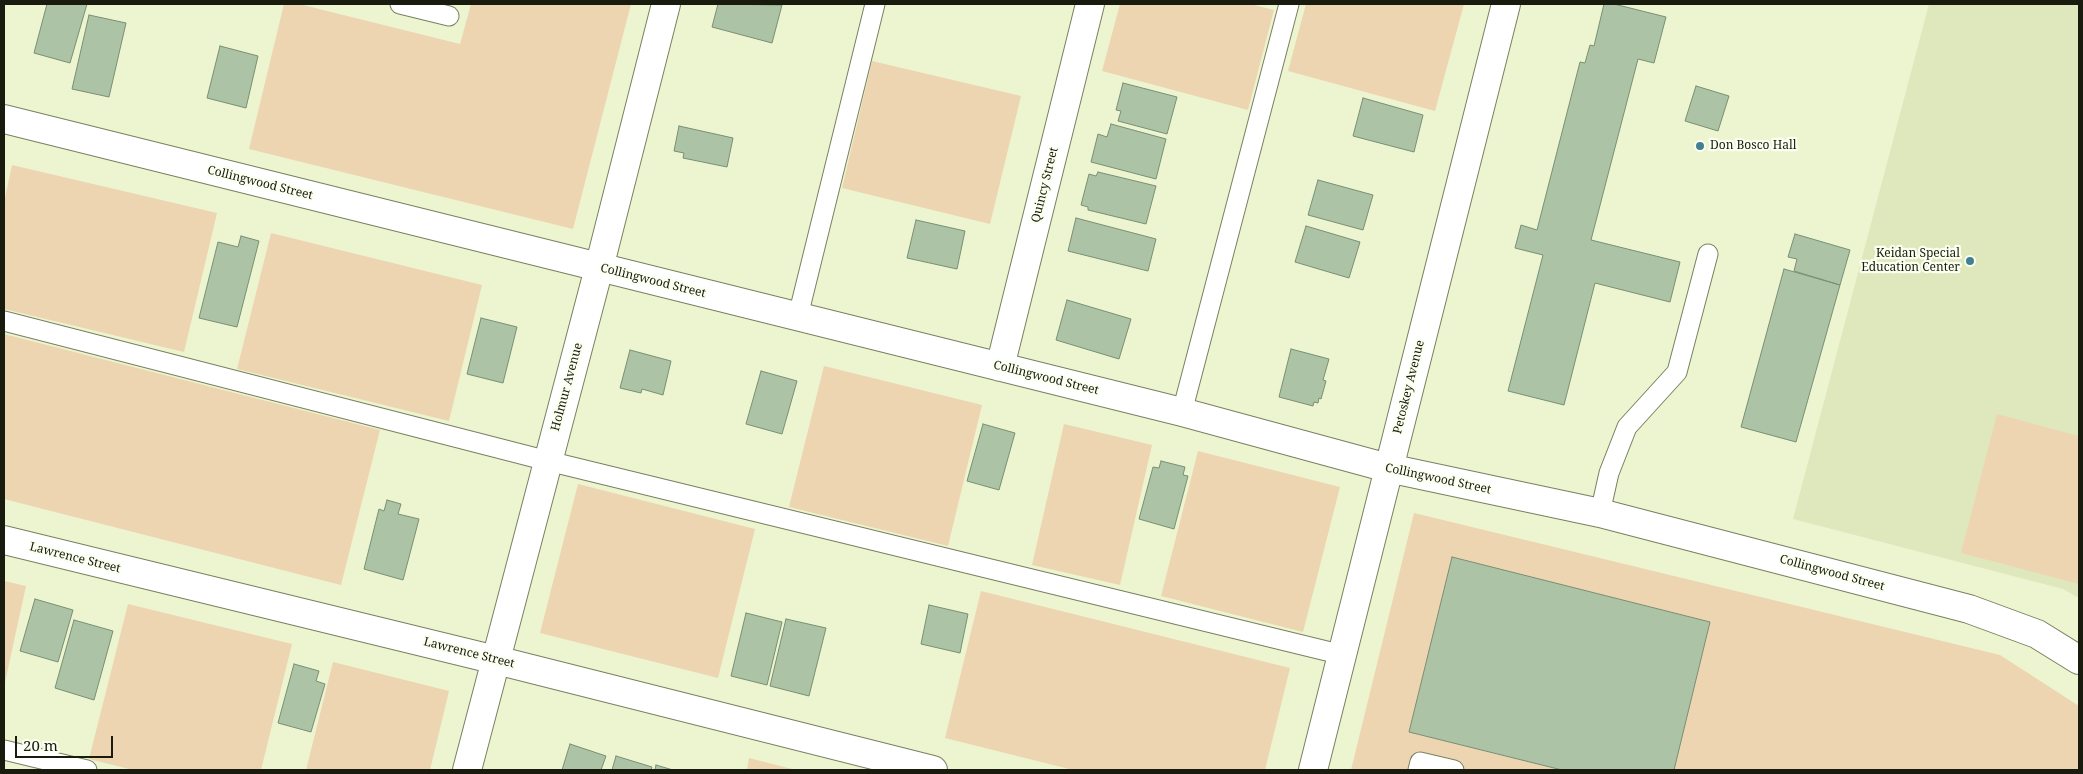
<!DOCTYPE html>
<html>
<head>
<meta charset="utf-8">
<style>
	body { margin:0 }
	#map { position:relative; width:2083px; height:774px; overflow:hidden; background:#ecf4d0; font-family:"Noto Serif",serif }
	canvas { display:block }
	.frame { position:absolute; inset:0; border:5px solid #181b0e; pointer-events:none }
	.scale { position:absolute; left:15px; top:736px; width:98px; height:22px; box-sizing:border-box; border:2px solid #181b0e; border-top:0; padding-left:6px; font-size:15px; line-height:18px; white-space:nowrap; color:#181b0e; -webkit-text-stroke:4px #fbfff0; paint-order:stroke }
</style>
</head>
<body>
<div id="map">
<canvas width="2083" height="774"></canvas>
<div class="frame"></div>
<div class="scale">20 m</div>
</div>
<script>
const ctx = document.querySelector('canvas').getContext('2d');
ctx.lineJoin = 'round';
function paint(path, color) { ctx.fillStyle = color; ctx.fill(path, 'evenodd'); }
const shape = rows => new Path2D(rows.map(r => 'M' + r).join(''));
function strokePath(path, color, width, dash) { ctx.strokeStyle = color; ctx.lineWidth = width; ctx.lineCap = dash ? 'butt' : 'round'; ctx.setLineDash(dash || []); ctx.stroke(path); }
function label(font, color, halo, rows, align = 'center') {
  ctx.font = font + ' "Noto Serif",serif'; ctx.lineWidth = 4.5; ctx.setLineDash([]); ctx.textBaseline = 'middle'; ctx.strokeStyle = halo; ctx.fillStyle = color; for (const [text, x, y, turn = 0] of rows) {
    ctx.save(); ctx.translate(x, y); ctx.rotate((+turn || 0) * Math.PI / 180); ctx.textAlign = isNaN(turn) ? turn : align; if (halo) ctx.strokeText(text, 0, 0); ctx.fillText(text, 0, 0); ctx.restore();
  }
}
paint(shape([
	[1929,4,2079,4,2079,598,2063,589,1793,519]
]), '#dfe8bd');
paint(shape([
	[284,4,299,4,460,44,471,4,631,4,573,229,249,149],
	[1120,4,1250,4,1274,10,1248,110,1102,71],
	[1306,4,1464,4,1435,111,1288,71],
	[872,61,1021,96,990,224,842,188],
	[12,165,217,213,184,352,4,309,4,202],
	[271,233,482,285,449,421,237,369],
	[4,334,380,430,341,585,4,499],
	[824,366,982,405,948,546,789,507],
	[1997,414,2079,436,2079,584,1961,553],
	[1064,424,1152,445,1120,585,1032,565],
	[1198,451,1340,487,1303,632,1161,596],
	[578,484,755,529,718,678,540,633],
	[1414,513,2000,655,2079,706,2079,770,1351,770],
	[4,581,26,586,4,687],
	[981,591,1290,668,1265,770,1073,770,945,738],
	[128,604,292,644,261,770,133,770,89,759],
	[333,662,449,691,430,770,306,770],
	[749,758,796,770,747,770]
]), '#eed5b2');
const building = shape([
	[47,4,87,4,70,63,34,53,47,4],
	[718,4,782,5,772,43,712,27,718,4],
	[1604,4,1614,4,1666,17,1654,63,1638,59,1591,240,1680,262,1670,302,1595,283,1564,405,1508,391,1543,255,1515,248,1521,225,1537,230,1580,62,1585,63,1590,45,1594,46,1604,4],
	[89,15,126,23,109,97,72,89,89,15],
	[220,46,258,56,246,108,207,98,220,46],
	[1123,83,1177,97,1167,134,1118,121,1121,111,1116,110,1123,83],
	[1696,86,1729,96,1718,131,1685,121,1696,86],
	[1363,98,1423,115,1414,152,1353,136,1363,98],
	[1111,124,1166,139,1156,179,1091,162,1098,134,1107,137,1111,124],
	[679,126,733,138,727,167,683,158,684,153,674,151,679,126],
	[1098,172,1156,186,1146,224,1088,210,1088,207,1081,205,1089,174,1096,176,1098,172],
	[1318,180,1373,195,1363,230,1308,215,1318,180],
	[1076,218,1156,239,1148,271,1068,251,1076,218],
	[916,220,965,231,957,269,907,258,916,220],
	[1306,226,1360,242,1349,278,1295,262,1306,226],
	[1795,234,1850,250,1840,285,1794,271,1797,259,1788,257,1795,234],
	[241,236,259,241,237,327,199,318,218,242,238,247,241,236],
	[1784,269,1840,285,1796,442,1741,427,1784,269],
	[1067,300,1131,319,1119,359,1056,340,1067,300],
	[481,318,517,327,503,383,467,374,481,318],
	[1291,349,1329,359,1323,380,1326,381,1321,399,1319,398,1318,403,1314,402,1313,406,1279,397,1291,349],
	[630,350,671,361,663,395,642,389,641,393,620,388,630,350],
	[761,371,797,381,782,434,746,424,761,371],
	[983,424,1015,433,999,490,967,481,983,424],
	[1161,461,1185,467,1183,475,1188,476,1174,529,1139,519,1153,467,1159,468,1161,461],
	[387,500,401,504,398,514,419,519,403,580,364,569,379,509,384,511,387,500],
	[1452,557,1710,622,1674,770,1562,770,1409,732,1452,557],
	[35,599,73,610,58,662,20,651,35,599],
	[929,605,968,614,960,653,921,644,929,605],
	[746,613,782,622,767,685,731,676,746,613],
	[786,619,826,628,809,696,770,686,786,619],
	[74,620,113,631,94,700,55,688,74,620],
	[294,664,319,671,316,681,325,684,311,732,278,723,294,664],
	[570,744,606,756,601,770,562,770,570,744],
	[616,756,652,767,651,770,612,770,616,756],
	[656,765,673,770,655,770,656,765]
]);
paint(building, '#acc3a5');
strokePath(building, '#798f73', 1);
const service = shape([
	[400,4,449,16],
	[798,316,875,4],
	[4,321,548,461,1343,655],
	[1182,412,1289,4],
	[1600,513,1609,473,1627,427,1677,372,1708,254],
	[4,750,87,770],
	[1418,770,1420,762,1454,770]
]);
const minor = shape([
	[4,119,1182,412,1388,468,1600,513,1969,609,2037,634,2079,660],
	[1000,367,1090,4],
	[4,540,496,660,933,770],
	[467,770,599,268,666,4],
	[1313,770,1506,4]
]);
strokePath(service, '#798060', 21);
strokePath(minor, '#798060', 30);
strokePath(service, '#fff', 19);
strokePath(minor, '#fff', 28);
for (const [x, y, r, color] of [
	[1700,146,5,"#408093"],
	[1970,261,5,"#408093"]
]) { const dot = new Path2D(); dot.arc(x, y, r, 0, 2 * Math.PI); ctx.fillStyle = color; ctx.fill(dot); strokePath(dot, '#fbfff0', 2); }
label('12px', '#181b0e', '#fbfff0', [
	["Don Bosco Hall",1710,146],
	["Keidan Special",1960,254,"right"],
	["Education Center",1960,268,"right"]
], 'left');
label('12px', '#181b0e', '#fbfff0', [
	["Collingwood Street",260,183,14],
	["Quincy Street",1045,185,-76],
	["Collingwood Street",653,281,14],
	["Collingwood Street",1046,378,14],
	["Holmur Avenue",567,387,-75],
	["Petoskey Avenue",1409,387,-76],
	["Collingwood Street",1438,479,12],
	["Lawrence Street",75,558,14],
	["Collingwood Street",1832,573,15],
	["Lawrence Street",469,653,14]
]);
</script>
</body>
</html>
